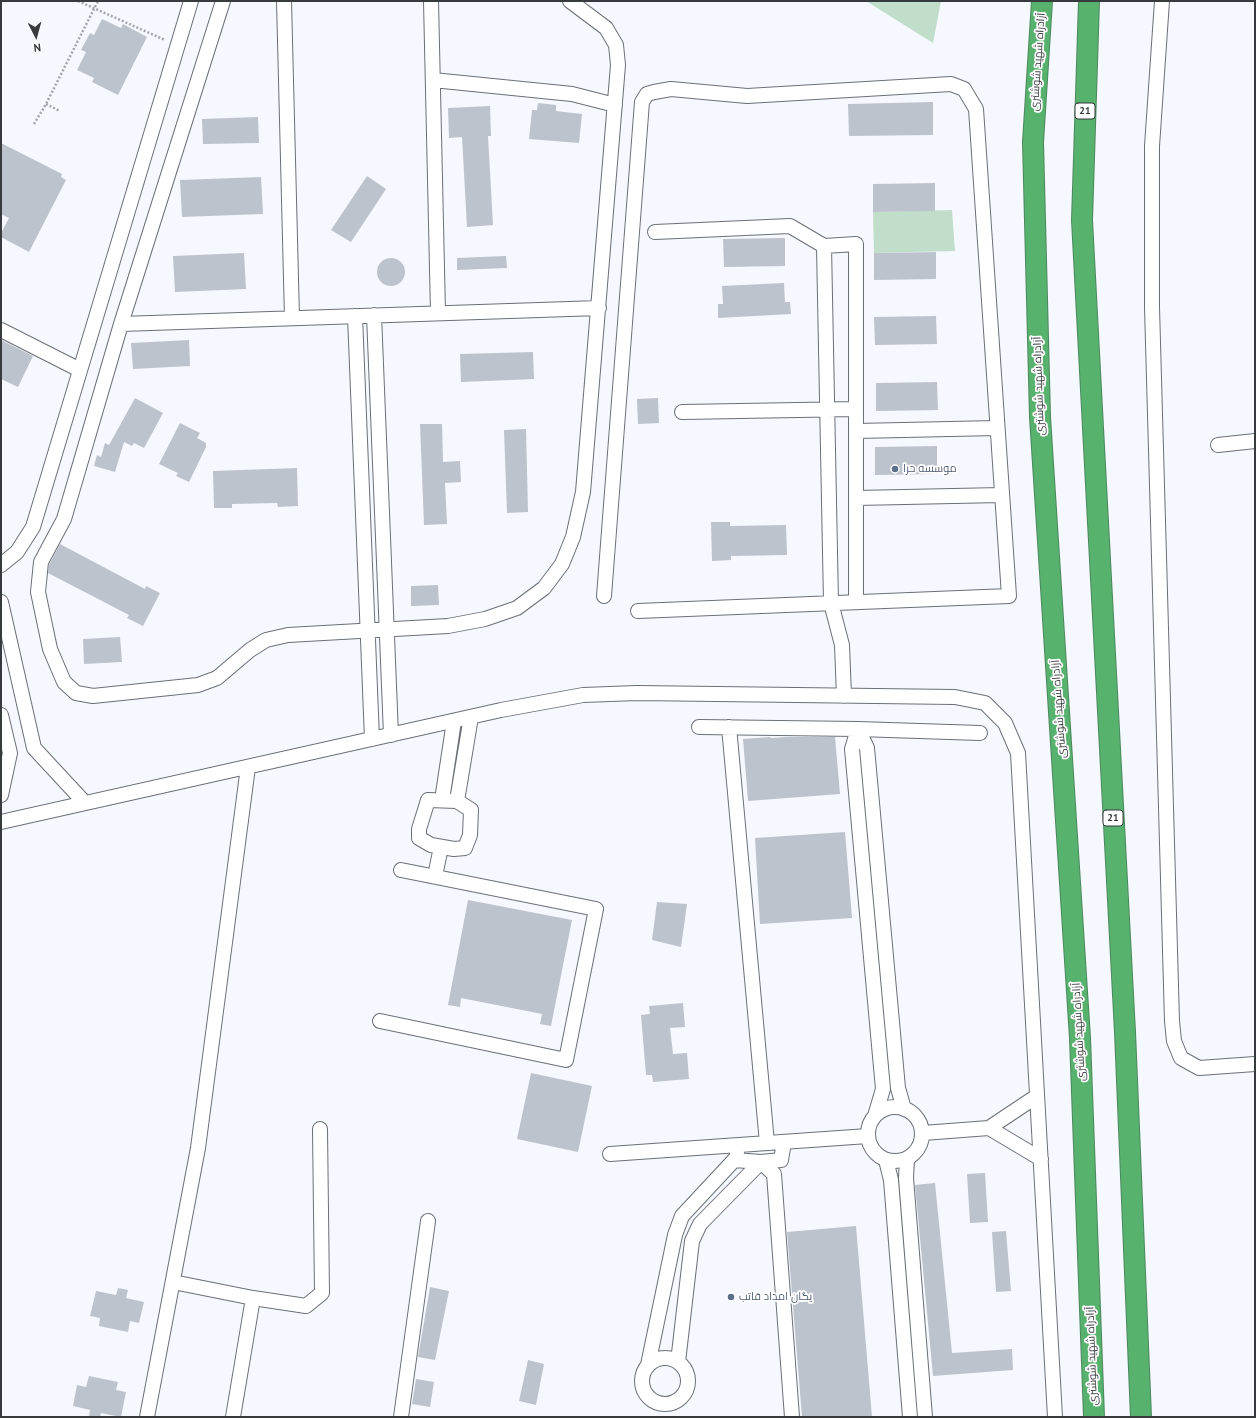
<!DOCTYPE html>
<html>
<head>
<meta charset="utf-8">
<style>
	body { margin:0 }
	#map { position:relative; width:1256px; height:1418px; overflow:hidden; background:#f5f8fe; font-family:"PT Sans",sans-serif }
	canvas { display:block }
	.frame { position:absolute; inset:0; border:2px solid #383b3e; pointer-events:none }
	.north { position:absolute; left:16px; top:16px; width:40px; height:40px; -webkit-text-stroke:3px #fff; paint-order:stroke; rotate:174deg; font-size:11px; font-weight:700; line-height:16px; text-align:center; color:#383b3e }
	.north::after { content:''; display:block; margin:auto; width:14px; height:18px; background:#383b3e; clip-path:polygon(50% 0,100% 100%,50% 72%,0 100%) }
</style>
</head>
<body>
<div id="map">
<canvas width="1256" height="1418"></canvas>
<div class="frame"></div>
<div class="north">N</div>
</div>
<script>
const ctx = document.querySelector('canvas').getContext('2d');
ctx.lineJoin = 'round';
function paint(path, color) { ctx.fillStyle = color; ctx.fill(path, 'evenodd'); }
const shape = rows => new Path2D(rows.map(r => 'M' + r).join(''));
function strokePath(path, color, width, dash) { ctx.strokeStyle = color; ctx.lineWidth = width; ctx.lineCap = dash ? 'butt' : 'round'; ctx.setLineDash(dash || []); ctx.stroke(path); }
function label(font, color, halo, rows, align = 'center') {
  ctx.font = font + ' "PT Sans",Cairo,sans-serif'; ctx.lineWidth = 3.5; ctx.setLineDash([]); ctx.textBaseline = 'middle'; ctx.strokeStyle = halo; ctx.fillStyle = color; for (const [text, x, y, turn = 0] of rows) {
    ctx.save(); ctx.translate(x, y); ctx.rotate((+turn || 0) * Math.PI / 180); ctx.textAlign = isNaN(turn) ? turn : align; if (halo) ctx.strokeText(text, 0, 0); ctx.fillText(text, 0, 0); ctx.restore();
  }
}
paint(shape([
	[866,1,941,1,933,43],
	[952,210,955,251,874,253,873,212]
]), '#c0deca');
paint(shape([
	[102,19,121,28,123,24,147,37,118,95,92,82,94,78,77,70,86,52,81,50,90,33,94,35],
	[933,102,933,135,849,136,848,104],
	[538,103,556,105,556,111,582,114,579,143,529,139,532,110,537,110],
	[490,106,491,136,488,136,493,225,467,227,462,137,449,138,448,108],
	[258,117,259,143,203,144,202,119],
	[1,143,62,174,61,177,66,180,29,252,1,237,1,233,9,218,1,214],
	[367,176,386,189,351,242,331,230],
	[261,177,263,214,182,217,180,180],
	[935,183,935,211,873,212,873,184],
	[785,238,785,266,724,267,723,239],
	[936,252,936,279,874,280,874,253],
	[244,253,246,289,175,292,173,256],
	[506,256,507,268,457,270,457,258],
	'377 272a14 14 0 1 1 28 0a14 14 0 1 1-28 0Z',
	[784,283,785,302,790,302,791,314,718,318,718,304,723,304,722,286],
	[936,316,937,344,875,345,874,317],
	[1,340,33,356,18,387,1,379],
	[189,340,190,366,133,369,131,343],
	[533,352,534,379,461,382,460,354],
	[937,382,938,410,876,411,876,383],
	[135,398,163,413,144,448,134,443,132,446,124,442,115,472,94,466,97,455,101,457,105,443,109,445],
	[658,398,659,423,638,424,637,399],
	[180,423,200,433,197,438,206,443,206,447,189,482,176,476,178,473,159,464],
	[420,424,442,424,443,462,460,461,461,482,445,483,447,524,424,525],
	[526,429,528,512,507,513,504,430],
	[937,446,937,474,875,475,875,447],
	[297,468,298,506,278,507,277,503,232,504,232,508,214,508,213,471],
	[711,522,730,522,730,526,786,525,787,555,731,556,731,560,712,561],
	[60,544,145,589,146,586,160,593,143,626,127,618,129,615,48,573,49,565],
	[438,585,439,605,411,606,411,586],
	[120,637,122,662,84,664,83,639],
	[770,737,771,738,787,737,835,737,840,794,748,801,743,739],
	[845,832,852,918,760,924,755,838],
	[468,900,572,920,551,1026,540,1024,542,1014,461,998,460,1007,448,1005],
	[657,902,687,904,681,947,652,940],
	[683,1003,685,1027,670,1028,673,1054,687,1053,689,1079,653,1082,652,1075,646,1075,641,1015,650,1014,649,1006],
	[531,1073,592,1086,578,1152,517,1139],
	[985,1173,988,1222,970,1223,967,1174],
	[935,1183,952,1353,1012,1349,1013,1370,933,1376,915,1185],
	[856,1226,872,1417,802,1417,787,1232],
	[1006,1231,1011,1291,996,1292,992,1232],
	[430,1287,449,1291,435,1360,418,1357],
	[118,1288,128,1290,126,1298,144,1302,139,1323,130,1321,128,1332,99,1326,100,1318,90,1316,96,1291,116,1295],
	[528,1360,544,1364,536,1405,519,1401],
	[89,1376,118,1382,116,1390,126,1392,121,1417,101,1413,100,1417,89,1417,90,1410,73,1406,77,1385,86,1387],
	[416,1379,434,1382,430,1407,412,1404]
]), '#bdc3cc');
const minor = shape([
	[223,1,121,324,64,519,41,562,38,592,50,649,64,682,76,693,93,696,198,685,217,678,250,650,266,640,288,635,448,626,485,619,517,608,544,588,562,564,573,537,583,492,618,65,616,45,606,28,570,1],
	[284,1,292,318],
	[431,1,438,313],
	[1162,1,1152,146,1152,307,1172,1021,1174,1041,1181,1058,1199,1068,1255,1064],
	[433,80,572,94,615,105],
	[655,232,790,226,824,246,856,244,856,602],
	[824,246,831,603,842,645,844,696],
	[374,315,391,735],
	[355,316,372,739],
	[121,324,599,308],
	[1,330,80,370],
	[682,412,856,409],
	[856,431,997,428],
	[1218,445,1255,441],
	[856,498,1002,495],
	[1,565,17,552,33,527,191,1],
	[604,596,642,102,647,94,654,92,671,89,747,96,951,84,964,89,976,109,1009,596,638,611],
	[1,602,34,748,85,803],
	[1,715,10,753,1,795],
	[699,727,858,729,980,733],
	[729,727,767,1143],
	[858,729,852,749,883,1089,875,1116],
	[858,729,867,748,898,1088,904,1109],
	[428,800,457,801,471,810,470,835,465,848,454,849,431,845,419,838,419,829,428,800],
	[442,800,454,721],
	[457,801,471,717],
	[1,822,501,710,583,695,637,693,955,697,985,703,1005,723,1018,753,1055,1417],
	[435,876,441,847],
	[380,1021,566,1060,596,909,401,870],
	'868 1134a27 27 0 1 1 54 0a27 27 0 1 1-54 0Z',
	[989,1128,1041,1159],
	[923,1133,989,1128,1037,1096],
	[610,1154,868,1136],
	[907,1159,906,1178,925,1417],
	[734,1160,761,1162,774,1174,792,1417],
	[886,1160,891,1180,910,1417],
	[173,1282,253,1298,306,1306,322,1293,320,1129],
	'642 1381a23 23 0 1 1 46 0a23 23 0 1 1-46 0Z',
	[678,1362,692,1241,700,1224,761,1162,781,1160,784,1142],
	[648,1365,675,1235,682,1216,737,1157,737,1153],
	[147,1417,198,1148,248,767],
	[233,1417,253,1298],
	[401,1417,428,1221]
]);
const highway = shape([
	[1042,1,1033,142,1040,417,1080,1038,1094,1417],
	[1089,1,1082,220,1125,1032,1141,1417]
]);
strokePath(minor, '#6a7077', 16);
strokePath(highway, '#4c885d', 22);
strokePath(shape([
	[78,1,165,40],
	[46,104,60,111],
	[34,124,46,104,98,1]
]), '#a2a5aa', 2.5, [2, 2]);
strokePath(minor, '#fff', 14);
strokePath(highway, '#57b26e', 20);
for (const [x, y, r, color] of [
	[895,469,4,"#5c6f8a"],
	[731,1297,4,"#5c6f8a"]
]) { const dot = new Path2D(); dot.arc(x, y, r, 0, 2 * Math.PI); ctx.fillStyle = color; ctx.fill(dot); strokePath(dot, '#fff', 1.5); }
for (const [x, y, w] of [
	[1085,111,20],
	[1113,818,20]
]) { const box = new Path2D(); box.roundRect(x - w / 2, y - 8, w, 16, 3); ctx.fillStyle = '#fff'; ctx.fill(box); strokePath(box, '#383b3e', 1); }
label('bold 10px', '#383b3e', null, [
	["21",1085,111],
	["21",1113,818]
]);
label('11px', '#383b3e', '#fff', [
	["آزادراه شهید شوشتری",1038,62,-86],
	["آزادراه شهید شوشتری",1039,386,-92],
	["آزادراه شهید شوشتری",1059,709,-94],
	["آزادراه شهید شوشتری",1079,1032,-93],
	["آزادراه شهید شوشتری",1092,1356,-92]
]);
label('11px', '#4e5e75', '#fff', [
	["موسسه حرا",903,469],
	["یگان امداد فاتب",739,1297]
], 'left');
</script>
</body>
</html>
